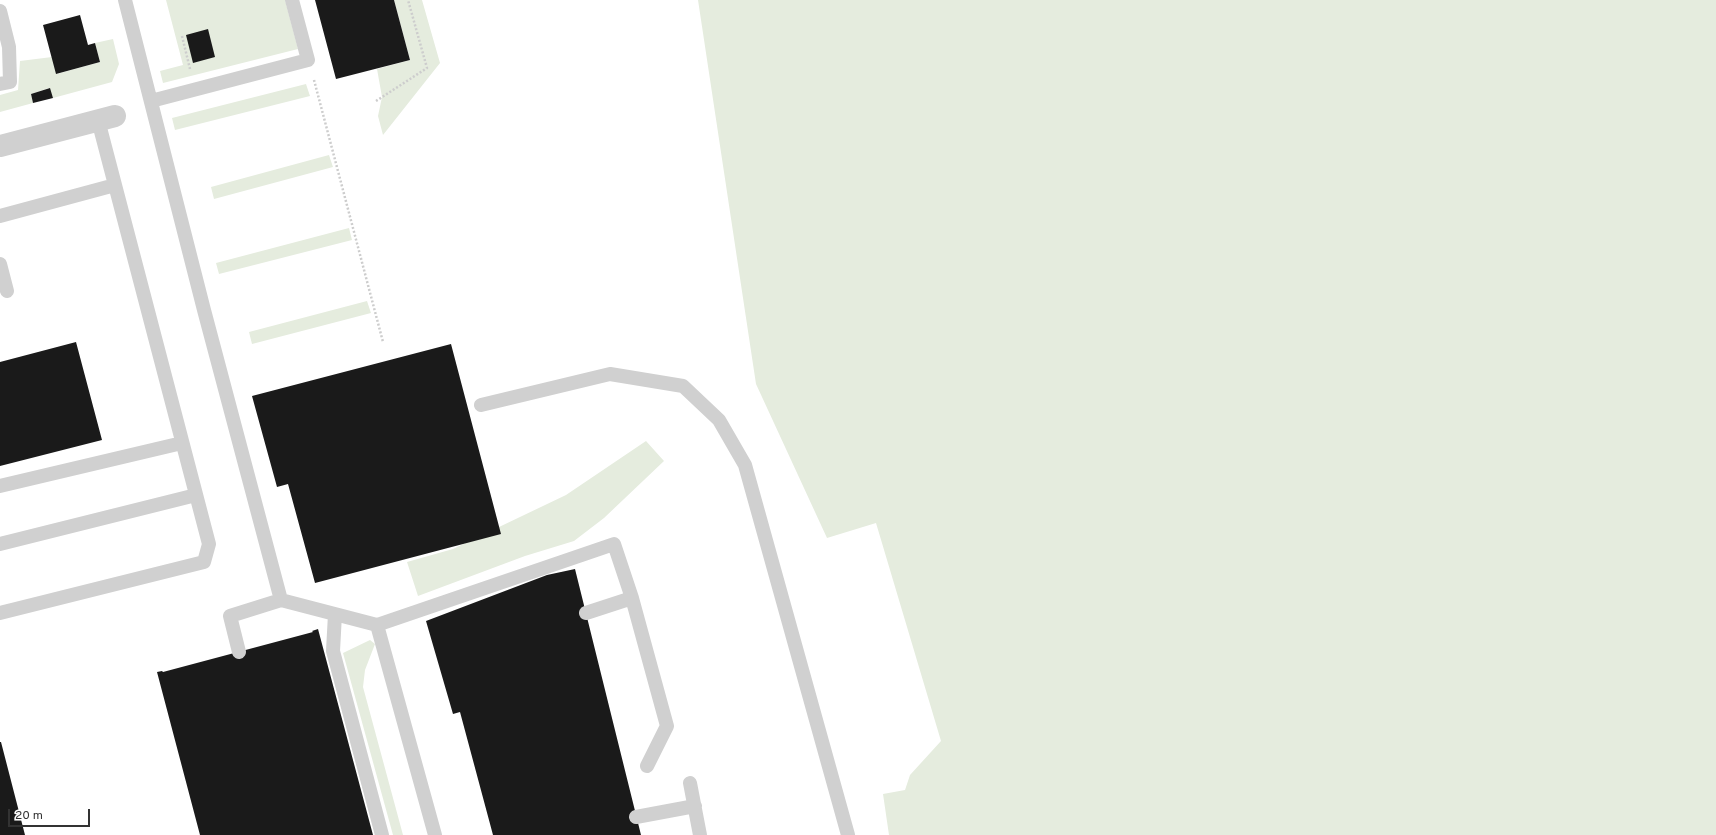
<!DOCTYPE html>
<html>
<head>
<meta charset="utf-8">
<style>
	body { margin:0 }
	#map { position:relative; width:1716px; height:835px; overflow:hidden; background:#fff; font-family:Overpass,sans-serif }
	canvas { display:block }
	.scale { position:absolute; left:8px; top:809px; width:82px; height:18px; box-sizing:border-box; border:2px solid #333; border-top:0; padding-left:5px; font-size:12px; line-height:14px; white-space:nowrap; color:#333; -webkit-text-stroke:3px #fff; paint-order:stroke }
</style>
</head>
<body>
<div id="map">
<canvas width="1716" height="835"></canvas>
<div class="scale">20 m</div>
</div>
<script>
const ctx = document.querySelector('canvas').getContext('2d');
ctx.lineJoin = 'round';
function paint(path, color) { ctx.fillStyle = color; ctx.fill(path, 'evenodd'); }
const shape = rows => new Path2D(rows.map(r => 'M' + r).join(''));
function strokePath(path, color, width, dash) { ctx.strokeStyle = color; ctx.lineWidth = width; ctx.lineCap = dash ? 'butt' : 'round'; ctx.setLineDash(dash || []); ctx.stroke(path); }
paint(shape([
	[166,0,285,0,298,49,163,83,160,71,183,65],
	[394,0,422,0,440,63,383,135,378,116,382,97,377,69,410,60],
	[698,0,1716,0,1716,835,889,835,883,794,905,790,910,775,941,741,876,523,827,538,756,384],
	[113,39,119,64,112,82,53,98,49,88,31,94,33,103,0,112,0,95,18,90,20,61,52,57,57,74,100,62,95,43],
	[306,84,310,96,175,130,172,118],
	[329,155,333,167,214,199,211,187],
	[349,228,352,240,219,274,216,263],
	[367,301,371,313,252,344,249,332],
	[646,441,664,461,604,518,574,541,525,556,418,596,407,562,453,549,566,495],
	[370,640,375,644,365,670,363,687,403,835,393,835,343,653]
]), '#e5ecde');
paint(shape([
	[315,0,394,0,410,60,336,79],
	[80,15,88,45,95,43,100,62,56,74,43,25],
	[208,29,215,57,193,63,186,35],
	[50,88,53,98,33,103,31,94],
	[76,342,102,440,0,466,0,362],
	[451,344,501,534,315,583,288,484,277,487,252,396],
	[575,569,641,835,493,835,460,712,453,714,426,621,547,575],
	[318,629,373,835,200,835,157,672,162,671,163,672,313,632,312,631],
	[0,742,1,742,25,835,0,835]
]), '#1a1a1a');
strokePath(shape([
	[182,36,190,69],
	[314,80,383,342],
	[376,101,427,68,408,0]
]), '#cdcdcd', 2.5, [2, 2]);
strokePath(shape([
	[125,0,204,310,281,600],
	[0,11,9,47,10,82,0,84],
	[151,101,308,60,292,0],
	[0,216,115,185],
	[0,264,7,291],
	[481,405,610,374,683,386,719,420,745,465,848,835],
	[0,486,182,443],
	[0,544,196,495],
	[0,613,204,562,209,544,98,120],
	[586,613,632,598],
	[335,614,333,651,382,835],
	[377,625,435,835],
	[239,652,230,616,281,600,377,625,614,544,632,598,667,726,647,766],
	[690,783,700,835],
	[636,817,695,806]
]), '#d0d0d0', 14);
strokePath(shape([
	[0,146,115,116]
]), '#d0d0d0', 22);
</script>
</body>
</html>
